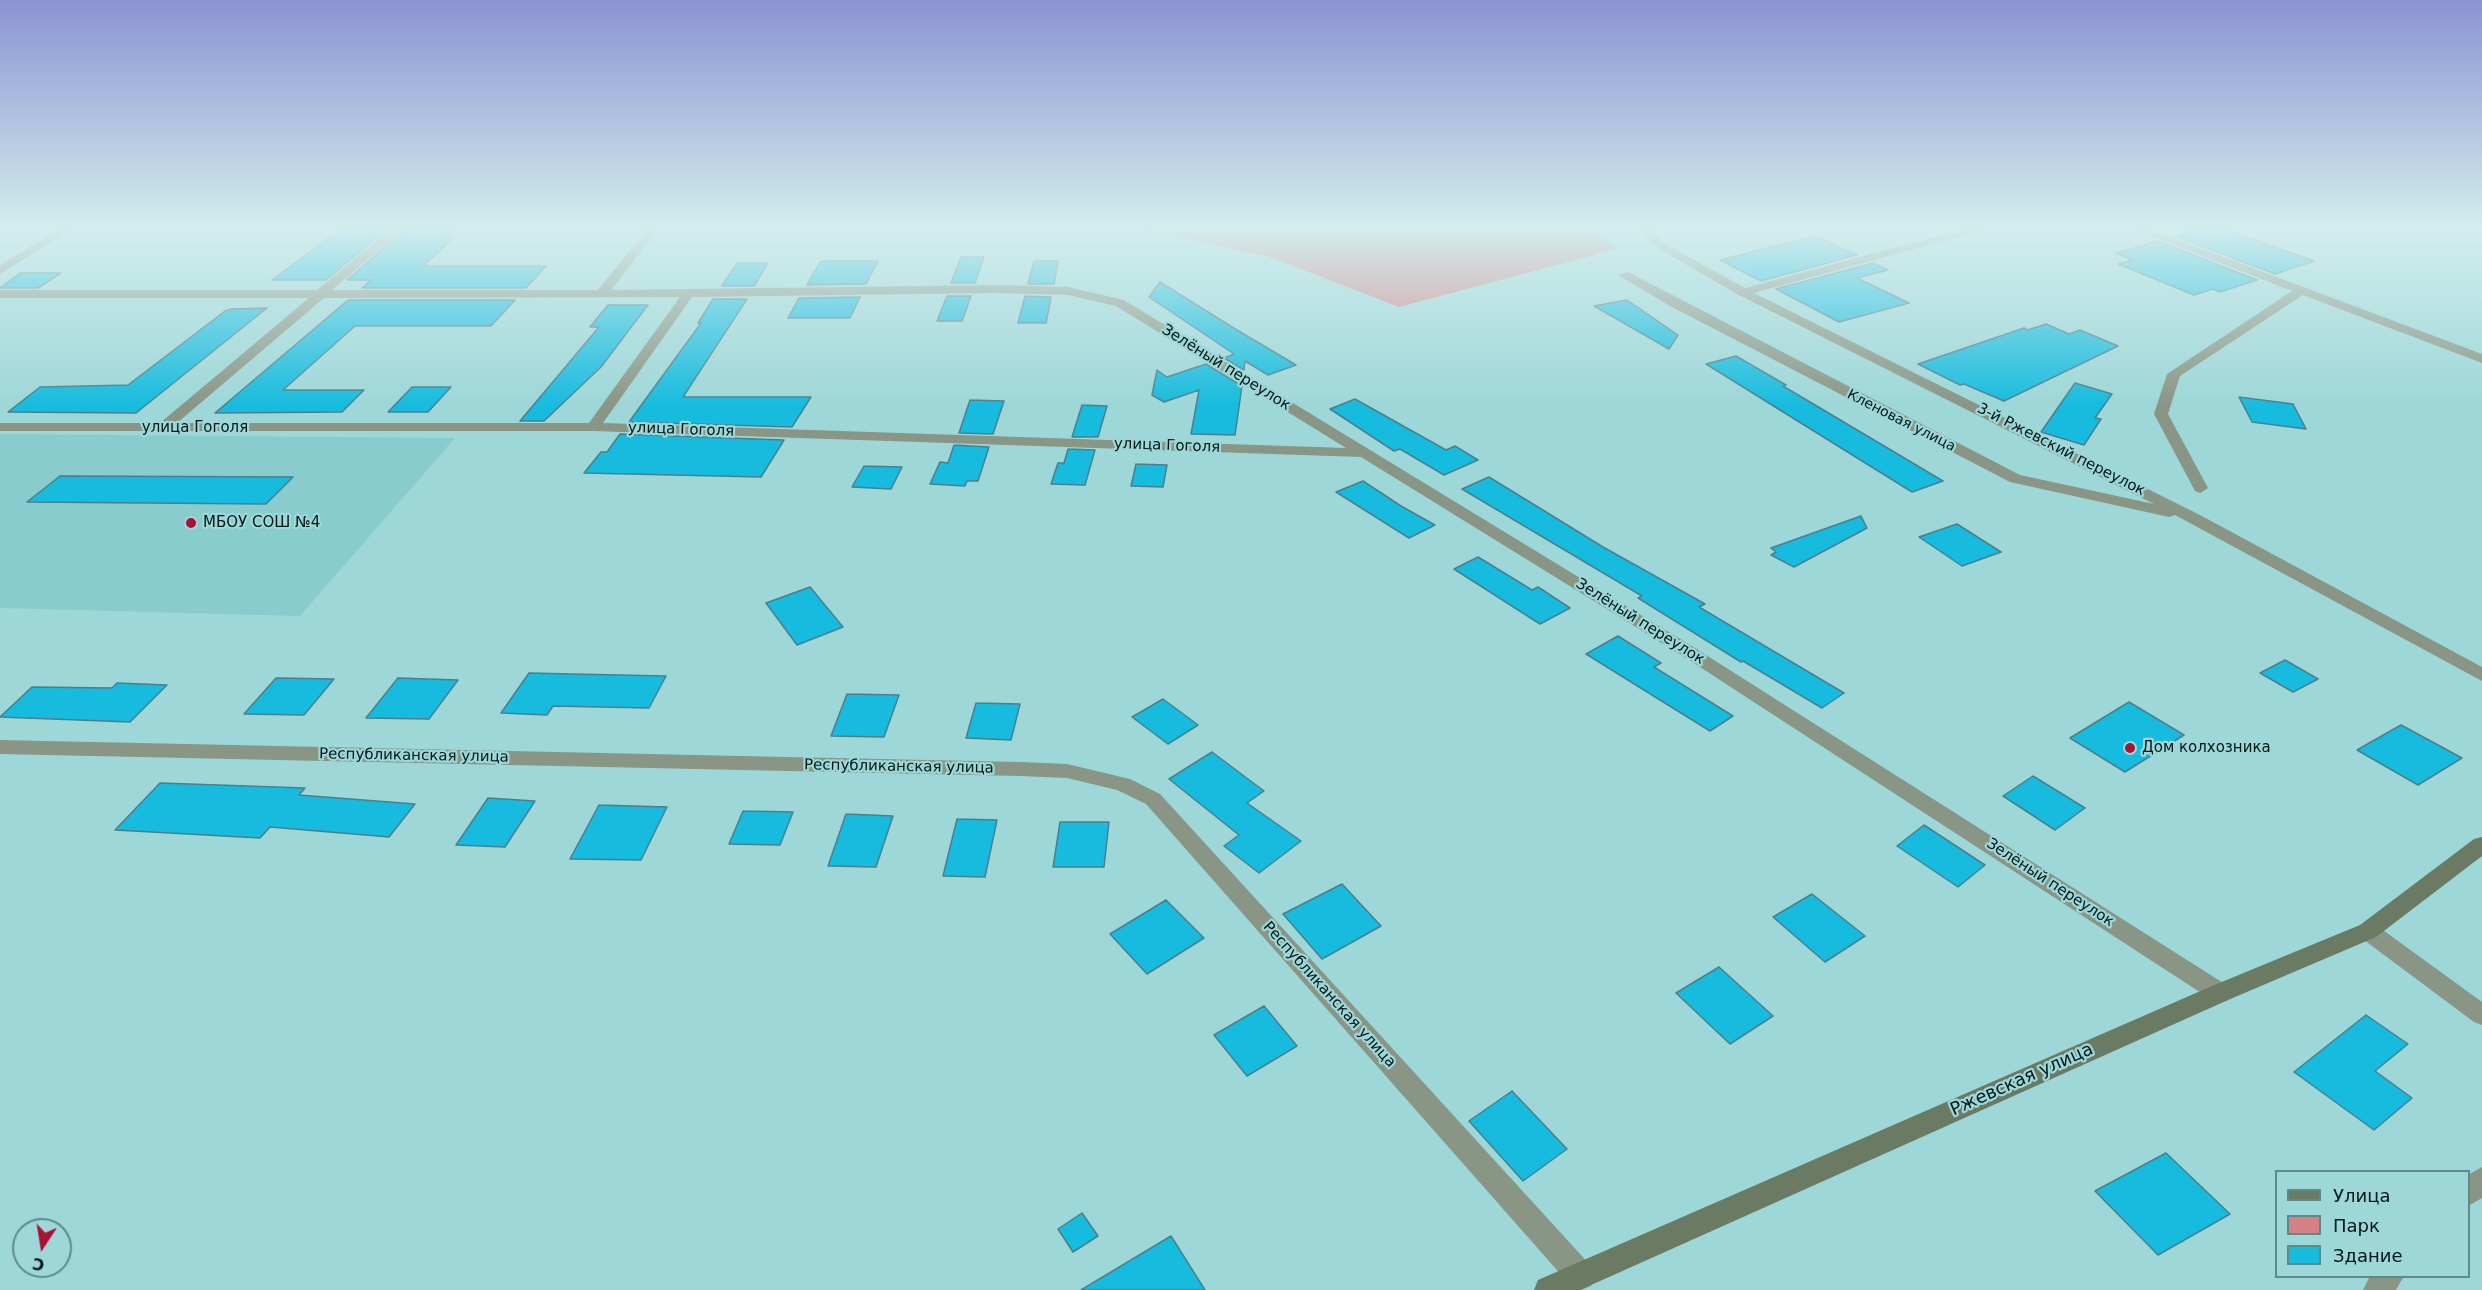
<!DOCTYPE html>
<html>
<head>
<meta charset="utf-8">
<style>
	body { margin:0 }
	#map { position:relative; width:2482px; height:1290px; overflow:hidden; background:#9ed7d8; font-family:"DejaVu Sans",sans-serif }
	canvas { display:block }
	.legend { position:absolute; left:2275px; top:1170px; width:195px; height:108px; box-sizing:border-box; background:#9ed7d8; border:2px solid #5f8a8a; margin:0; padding:8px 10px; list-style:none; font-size:18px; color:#011616 }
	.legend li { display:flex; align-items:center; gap:12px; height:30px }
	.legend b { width:30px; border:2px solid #5f8a8a }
	.north { position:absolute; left:12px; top:1218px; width:60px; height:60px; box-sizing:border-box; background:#9ed7d8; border:2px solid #5f8a8a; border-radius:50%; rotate:192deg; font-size:16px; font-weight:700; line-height:24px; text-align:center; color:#011616 }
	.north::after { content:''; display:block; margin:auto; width:21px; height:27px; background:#a91235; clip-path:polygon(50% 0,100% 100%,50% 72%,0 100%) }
</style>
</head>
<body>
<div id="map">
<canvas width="2482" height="1290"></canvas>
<ul class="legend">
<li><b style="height:8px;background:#6a7a63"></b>Улица</li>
<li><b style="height:16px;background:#d58185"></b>Парк</li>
<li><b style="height:16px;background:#16bbdd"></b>Здание</li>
</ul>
<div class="north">С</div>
</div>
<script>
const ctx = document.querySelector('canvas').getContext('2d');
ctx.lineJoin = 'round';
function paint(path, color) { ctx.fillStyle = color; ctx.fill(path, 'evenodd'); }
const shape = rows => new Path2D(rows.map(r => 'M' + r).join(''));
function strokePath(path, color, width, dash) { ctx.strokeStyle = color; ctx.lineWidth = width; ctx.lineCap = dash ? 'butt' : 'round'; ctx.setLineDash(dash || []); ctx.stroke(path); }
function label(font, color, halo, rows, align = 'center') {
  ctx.font = font + ' "DejaVu Sans",sans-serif'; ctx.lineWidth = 4.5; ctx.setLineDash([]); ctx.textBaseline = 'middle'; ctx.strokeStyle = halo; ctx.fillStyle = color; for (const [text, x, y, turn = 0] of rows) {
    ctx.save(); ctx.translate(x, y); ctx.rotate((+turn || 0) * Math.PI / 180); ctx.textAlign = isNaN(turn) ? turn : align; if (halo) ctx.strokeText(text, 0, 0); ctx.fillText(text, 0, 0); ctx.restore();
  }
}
paint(shape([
	[0,434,455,438,300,616,0,608]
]), '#89cccd');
paint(shape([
	[1127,226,1587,226,1617,249,1399,307,1270,257]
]), '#d58185');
const building = shape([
	[345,226,391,226,326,280,272,280,345,226],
	[409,226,459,226,446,237,455,237,423,266,546,266,526,288,362,288,371,280,347,280,409,226],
	[2211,226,2217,226,2314,261,2275,274,2175,236,2211,226],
	[1815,236,1857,255,1761,281,1720,260,1815,236],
	[2158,241,2257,280,2220,292,2213,289,2194,295,2118,264,2132,260,2116,253,2158,241],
	[961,257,984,257,975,283,951,283,961,257],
	[828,261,878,261,866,284,807,285,820,262,828,261],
	[1034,261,1058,261,1054,284,1028,284,1034,261],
	[737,263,768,263,754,286,722,286,737,263],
	[1873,263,1888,270,1857,278,1909,303,1839,322,1776,289,1873,263],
	[20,273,61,273,38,288,0,288,20,273],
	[1160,282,1232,327,1296,365,1268,375,1245,361,1244,370,1224,358,1234,354,1149,297,1160,282],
	[947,296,971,296,962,321,937,321,947,296],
	[1025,296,1051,297,1046,323,1018,323,1025,296],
	[860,297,850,318,788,318,799,298,860,297],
	[713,299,747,299,683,397,811,397,792,427,629,422,701,323,698,323,713,299],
	[348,300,515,300,491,326,355,326,283,390,364,390,342,412,215,413,348,300],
	[1627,300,1678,335,1669,349,1594,306,1627,300],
	[608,305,648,305,601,367,544,421,520,421,599,327,590,327,608,305],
	[267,308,136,413,8,412,40,387,128,385,225,311,231,309,267,308],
	[2046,324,2069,334,2080,330,2118,346,2004,401,1964,384,1960,385,1918,364,2024,328,2028,330,2046,324],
	[1736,356,1786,385,1783,386,1943,481,1912,492,1706,364,1736,356],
	[1206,364,1242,386,1235,435,1191,434,1199,390,1164,402,1152,395,1157,370,1167,377,1206,364],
	[2075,383,2112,394,2095,418,2101,419,2084,445,2041,432,2075,383],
	[412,387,451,387,428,412,388,412,412,387],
	[2239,397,2293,404,2306,429,2252,422,2239,397],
	[1355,399,1446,450,1455,446,1478,460,1444,475,1400,449,1394,451,1330,409,1355,399],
	[970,400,1004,401,993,434,959,433,970,400],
	[1082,405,1107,406,1098,437,1072,437,1082,405],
	[620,434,784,440,761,477,584,473,601,452,607,452,620,434],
	[954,445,989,447,978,481,967,481,965,486,930,484,940,462,948,463,954,445],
	[1068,449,1095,450,1085,485,1051,484,1058,463,1064,463,1068,449],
	[1136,464,1167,465,1163,487,1131,486,1136,464],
	[864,466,902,467,891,489,852,487,864,466],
	[60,476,293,477,266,504,27,502,60,476],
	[1489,477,1603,547,1705,604,1699,607,1844,693,1822,708,1743,661,1741,662,1638,598,1642,596,1462,489,1489,477],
	[1363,481,1401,506,1435,525,1409,538,1336,492,1363,481],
	[1861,516,1867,528,1794,567,1771,555,1776,552,1771,548,1861,516],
	[1957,524,2001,552,1962,566,1919,537,1957,524],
	[1478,557,1532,590,1538,587,1570,608,1540,624,1454,569,1478,557],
	[810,587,843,627,797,645,766,603,810,587],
	[1618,636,1661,663,1654,667,1733,716,1710,731,1586,654,1618,636],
	[2285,660,2318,679,2293,692,2260,673,2285,660],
	[529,673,573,674,666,676,649,708,553,706,547,715,501,713,529,673],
	[276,678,334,679,304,715,244,714,276,678],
	[398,678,458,680,429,719,366,718,398,678],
	[117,683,167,685,130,722,0,717,32,687,112,688,117,683],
	[847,694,899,695,884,737,831,736,847,694],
	[1163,699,1198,725,1168,744,1132,717,1163,699],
	[2129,702,2184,735,2125,772,2070,738,2129,702],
	[976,703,1020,704,1011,740,966,738,976,703],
	[2401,725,2462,758,2418,785,2357,750,2401,725],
	[1212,752,1264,791,1247,803,1301,841,1259,873,1224,846,1239,835,1169,779,1212,752],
	[2033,776,2085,808,2055,830,2003,796,2033,776],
	[160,783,305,788,299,795,415,804,389,837,270,827,260,838,115,830,160,783],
	[488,798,535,801,505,847,456,845,488,798],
	[599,805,667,807,641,860,570,859,599,805],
	[743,811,793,812,780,845,729,844,743,811],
	[846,814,893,816,876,867,828,866,846,814],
	[957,819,997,820,985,877,943,876,957,819],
	[1060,822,1109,822,1104,867,1053,867,1060,822],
	[1924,825,1985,865,1958,887,1897,846,1924,825],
	[1342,884,1381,926,1322,959,1283,914,1342,884],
	[1812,894,1865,936,1825,962,1773,917,1812,894],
	[1166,900,1204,938,1147,974,1110,934,1166,900],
	[1719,967,1773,1016,1730,1044,1676,993,1719,967],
	[1264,1006,1297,1046,1247,1076,1214,1035,1264,1006],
	[2366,1015,2408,1044,2375,1071,2412,1098,2374,1130,2294,1072,2366,1015],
	[1512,1091,1567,1149,1523,1181,1469,1121,1512,1091],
	[2166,1153,2230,1214,2158,1255,2095,1191,2166,1153],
	[1082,1213,1098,1236,1073,1252,1058,1229,1082,1213],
	[1171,1236,1205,1290,1081,1290,1171,1236]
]);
paint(building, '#16bbdd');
strokePath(building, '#4c7f8d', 1.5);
paint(shape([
	[64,226,77,226,0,274,0,265,64,226],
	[394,226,407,226,332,290,598,290,650,226,661,226,611,290,996,285,1068,287,1124,300,1695,648,2228,986,2232,993,2228,1000,2220,1003,2212,1000,1683,656,1361,457,593,431,0,431,0,423,160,423,309,298,0,298,0,290,317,290,394,226],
	[996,293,1068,295,1116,306,1346,448,603,423,692,297,996,293],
	[680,297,589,423,177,423,324,298,680,297],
	[1635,226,1647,226,1667,245,1745,288,1975,226,1992,226,1991,228,1754,293,2200,515,2482,667,2482,681,2175,515,2169,517,2010,482,1670,306,1618,275,1628,272,2020,475,2154,504,1739,295,1659,249,1635,226],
	[2126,226,2141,226,2482,354,2482,363,2303,295,2180,376,2168,414,2208,488,2200,493,2195,491,2154,414,2167,374,2292,291,2126,226],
	[0,740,1020,762,1067,764,1130,779,1160,794,1591,1266,1595,1276,1591,1286,1581,1290,1571,1286,1146,804,1117,790,1067,778,1020,776,0,754,0,740],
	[2368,922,2376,925,2482,1002,2482,1025,2474,1022,2360,937,2357,931,2360,925,2368,922],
	[2482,1167,2482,1198,2468,1206,2468,1175,2482,1167],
	[2370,1276,2404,1276,2396,1290,2363,1290,2370,1276]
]), '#899585');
paint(shape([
	[2482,837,2482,856,2376,937,2228,1000,1580,1290,1534,1290,1538,1280,2212,986,2360,925,2474,839,2482,837]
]), '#6a7a63');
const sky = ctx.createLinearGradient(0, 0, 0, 406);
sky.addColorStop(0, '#8a94d2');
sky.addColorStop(0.56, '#d3eded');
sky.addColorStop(1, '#d3eded00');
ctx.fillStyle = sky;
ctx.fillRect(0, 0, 2482, 406);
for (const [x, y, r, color] of [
	[191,523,6,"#a91235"],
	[2130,748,6,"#a91235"]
]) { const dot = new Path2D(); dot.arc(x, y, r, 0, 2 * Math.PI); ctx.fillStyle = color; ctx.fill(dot); strokePath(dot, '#9ed7d8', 2); }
label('14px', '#011616', '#9ed7d8', [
	["Кленовая улица",1901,421,27]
]);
label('15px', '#011616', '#9ed7d8', [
	["Зелёный переулок",1226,368,32],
	["улица Гоголя",195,428],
	["улица Гоголя",681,430,2],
	["улица Гоголя",1167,446,2],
	["3-й Ржевский переулок",2061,450,27],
	["Зелёный переулок",1640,622,32],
	["Республиканская улица",414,756,1],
	["Республиканская улица",899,767,1],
	["Зелёный переулок",2050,883,33],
	["Республиканская улица",1329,995,48]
]);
label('15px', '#011616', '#9ed7d8', [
	["МБОУ СОШ №4",203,523],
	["Дом колхозника",2142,748]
], 'left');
label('18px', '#011616', '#9ed7d8', [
	["Ржевская улица",2022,1080,-24]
]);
</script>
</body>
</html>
